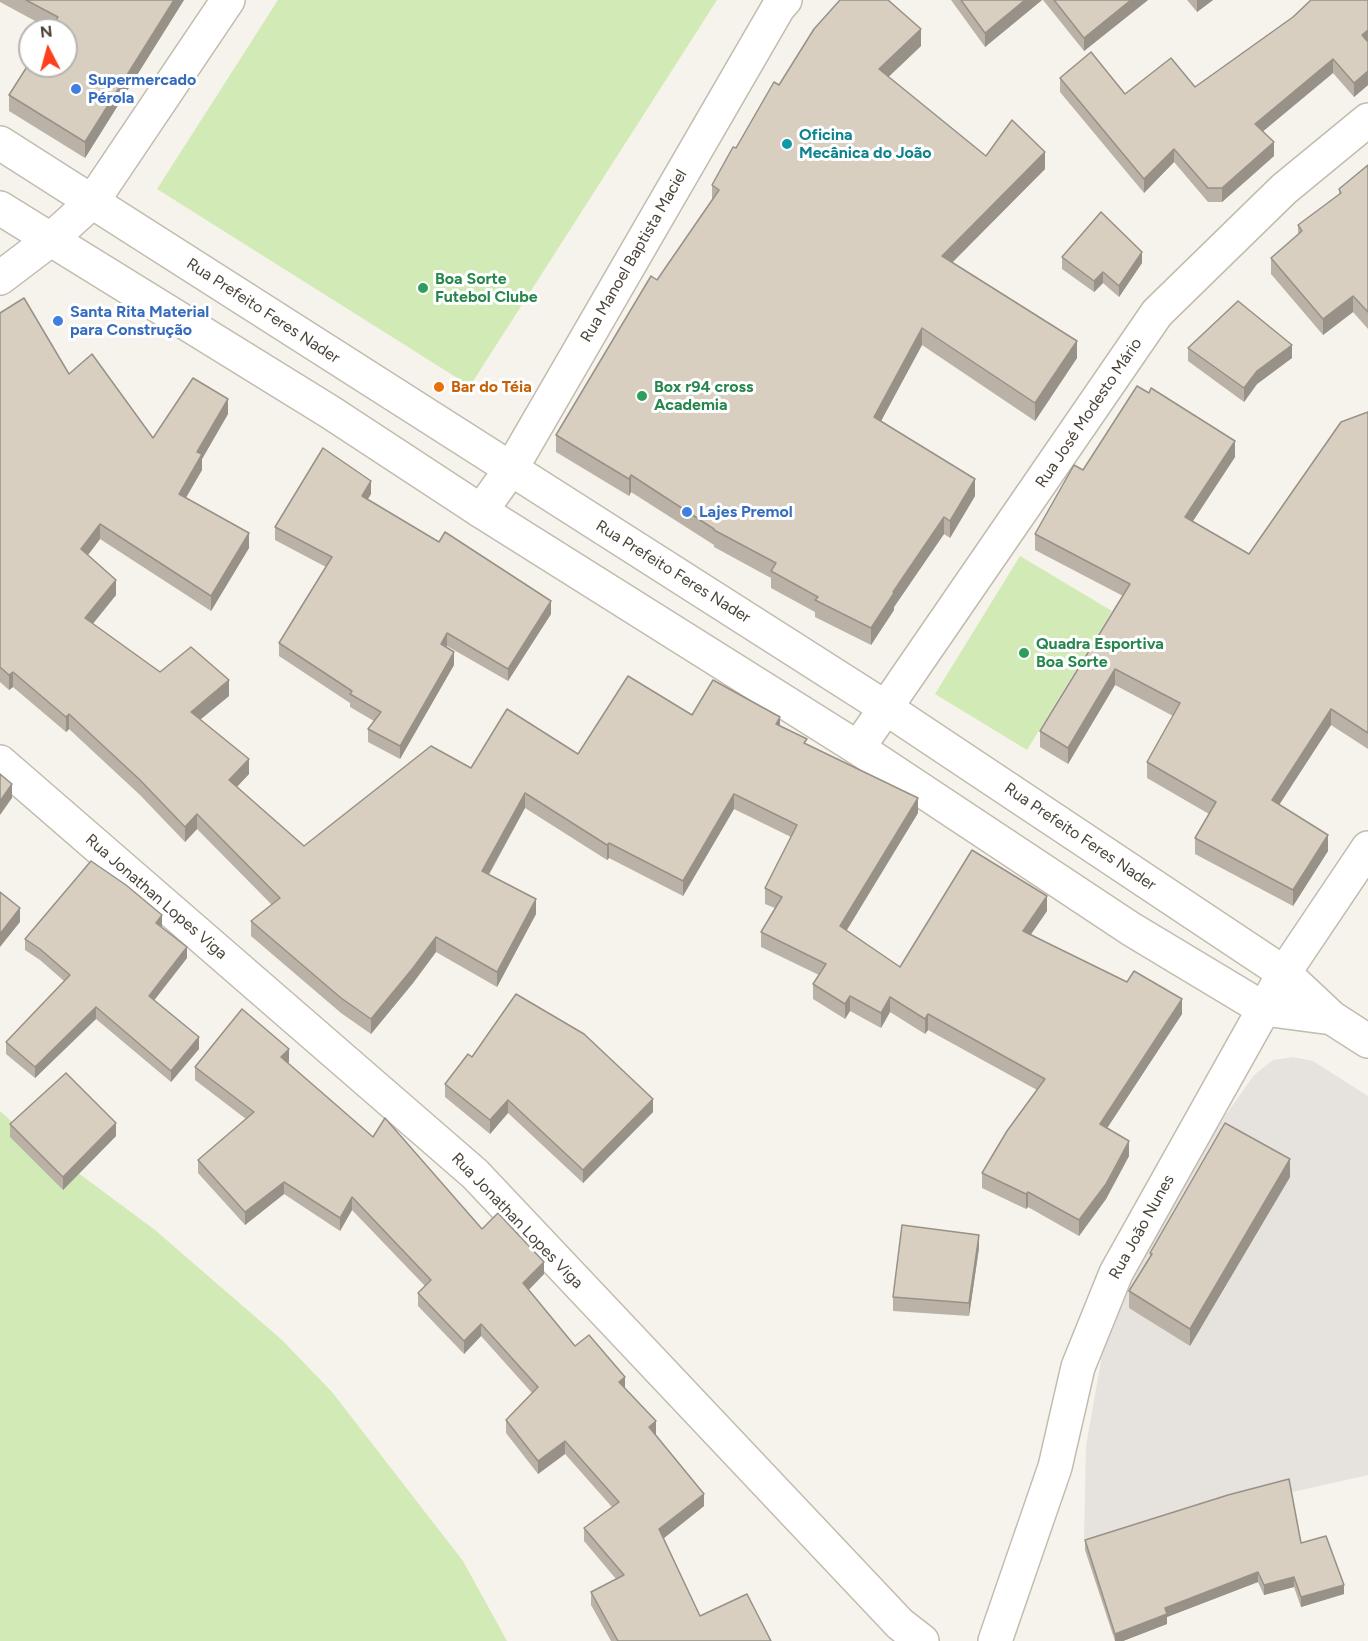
<!DOCTYPE html>
<html>
<head>
<meta charset="utf-8">
<style>
	body { margin:0 }
	#map { position:relative; width:1368px; height:1641px; overflow:hidden; background:#f6f3ec; font-family:Figtree,sans-serif }
	canvas { display:block }
	.north { position:absolute; left:18px; top:18px; width:60px; height:60px; box-sizing:border-box; background:#fff; border:2px solid #b7b4b0; border-radius:50%; rotate:354deg; font-size:16px; font-weight:700; line-height:24px; text-align:center; color:#4b4439 }
	.north::after { content:''; display:block; margin:auto; width:21px; height:27px; background:#fc3f1d; clip-path:polygon(50% 0,100% 100%,50% 72%,0 100%) }
</style>
</head>
<body>
<div id="map">
<canvas width="1368" height="1641"></canvas>
<div class="north">N</div>
</div>
<script>
const ctx = document.querySelector('canvas').getContext('2d');
ctx.lineJoin = 'round';
function paint(path, color) { ctx.fillStyle = color; ctx.fill(path, 'evenodd'); }
const shape = rows => new Path2D(rows.map(r => 'M' + r).join(''));
function strokePath(path, color, width, dash) { ctx.strokeStyle = color; ctx.lineWidth = width; ctx.lineCap = dash ? 'butt' : 'round'; ctx.setLineDash(dash || []); ctx.stroke(path); }
function label(font, color, halo, rows, align = 'center') {
  ctx.font = font + ' Figtree,sans-serif'; ctx.lineWidth = 6; ctx.setLineDash([]); ctx.textBaseline = 'middle'; ctx.strokeStyle = halo; ctx.fillStyle = color; for (const [text, x, y, turn = 0] of rows) {
    ctx.save(); ctx.translate(x, y); ctx.rotate((+turn || 0) * Math.PI / 180); ctx.textAlign = isNaN(turn) ? turn : align; if (halo) ctx.strokeText(text, 0, 0); ctx.fillText(text, 0, 0); ctx.restore();
  }
}
paint(shape([
	[1293,1057,1313,1061,1368,1096,1368,1475,1084,1539,1086,1446,1102,1355,1127,1289,1166,1211,1225,1116,1254,1075,1273,1060]
]), '#e6e2dd');
paint(shape([
	[278,0,717,0,470,386,157,189],
	[1020,556,1112,611,1027,750,935,694],
	[0,1111,23,1132,155,1230,282,1340,332,1392,463,1561,507,1641,0,1641]
]), '#d2eab5');
const minor = shape([
	[92,202,228,0],
	[481,511,511,469,778,8,785,0],
	[858,748,1157,313,1284,189,1368,120],
	[0,762,475,1174,900,1624,922,1641],
	[1368,848,1284,973,1332,1018,1368,1041],
	[1264,1009,1332,1018]
]);
const tertiary = shape([
	[0,143,886,708,1284,973,1116,1273,1078,1367,1055,1467,995,1641],
	[0,208,330,412,481,511,858,748,1131,929,1264,1009],
	[0,278,50,240,92,202]
]);
strokePath(minor, '#c2bbae', 36);
strokePath(tertiary, '#c2bbae', 36);
strokePath(minor, '#fff', 33);
strokePath(tertiary, '#fff', 33);
paint(shape([
	[0,0,184,0,85,158,9,111,9,95,50,29,0,2],
	[951,0,1042,0,985,47],
	[1043,0,1148,0,1084,51],
	[1187,0,1213,0,1197,12],
	[1368,0,1368,85,1354,97,1333,73,1263,131,1274,156,1222,202,1208,202,1174,162,1144,193,1060,92,1060,78,1125,94,1195,87,1293,17],
	[921,46,888,77,986,156,1045,169,952,262,1077,358,1035,421,922,345,881,421,975,496,950,538,944,534,894,607,894,610,871,645,815,617,815,612,771,588,771,578,714,547,714,545,631,492,629,496,556,452,556,435,657,280,712,200,712,185,779,85],
	[1368,165,1368,329,1353,312,1323,335,1271,274,1271,258,1298,235,1298,225,1339,195,1339,189],
	[1062,257,1142,263,1119,297,1103,283,1094,292,1062,269],
	[0,313,69,374,153,438,228,414,202,459,202,470,186,498,249,548,211,611,100,539,88,555,116,595,93,624,160,672,229,696,200,720,249,774,237,787,304,846,471,768,578,754,692,715,780,726,807,744,918,813,847,930,900,967,1047,911,1031,934,1182,1014,1107,1128,1129,1156,1106,1199,1079,1236,1028,1207,1026,1209,982,1188,982,1173,1037,1090,928,1030,925,1034,890,1012,881,1028,850,1011,845,1019,813,999,813,984,819,975,761,947,761,932,775,908,765,904,765,888,791,837,734,809,683,896,609,858,607,860,525,808,489,875,536,914,497,987,436,952,413,983,371,1034,341,1013,251,936,251,921,272,905,197,829,185,842,140,795,69,729,66,732,13,687,9,690,0,682],
	[1188,348,1292,358,1257,384,1244,402,1188,361],
	[1368,412,1368,749,1331,725,1279,804,1328,851,1293,906,1195,854,1195,838,1209,814,1147,778,1147,762,1173,716,1115,685,1068,764,1040,747,1040,731,1123,596,1035,550,1035,534,1083,470,1235,457,1193,521,1249,554],
	[371,494,367,499,551,614,508,681,447,646,446,647,454,665,400,759,368,742,368,729,374,721,350,707,350,703,279,656,279,643,326,567,275,540,275,527],
	[161,927,187,958,154,1000,199,1049,171,1082,96,1019,35,1078,6,1054,6,1042,64,981,40,960,25,950,25,939],
	[472,1057,653,1112,583,1183,508,1113,490,1134,445,1097,445,1084],
	[289,1062,288,1063,373,1137,482,1229,544,1274,528,1290,575,1346,625,1388,704,1506,664,1538,700,1616,771,1641,611,1641,591,1605,591,1592,616,1579,584,1541,584,1528,612,1507,565,1454,538,1474,506,1433,506,1420,532,1393,481,1336,464,1354,418,1306,418,1293,425,1286,352,1210,340,1231,284,1194,245,1225,198,1173,198,1160,246,1119,195,1080,195,1067],
	[10,1124,116,1136,63,1190,10,1137],
	[1290,1177,1190,1346,1129,1308,1129,1291,1150,1257,1150,1253],
	[979,1248,969,1316,893,1311,893,1297],
	[1085,1540,1301,1543,1344,1594,1301,1607,1294,1587,1264,1595,1258,1582,1167,1617,1167,1624,1123,1641,1115,1641,1085,1550]
]), '#bab2a6');
paint(shape([
	[174,0,184,0,85,158,85,142],
	[1025,0,1042,0,985,47,985,33],
	[1131,0,1148,0,1084,51,1084,38],
	[1197,0,1213,0,1197,12],
	[921,29,921,46,879,86,879,69],
	[1368,30,1368,44,1362,35],
	[1333,59,1333,73,1255,138,1255,124],
	[1368,71,1368,85,1354,97,1354,83],
	[1274,142,1274,156,1222,202,1222,188],
	[1174,149,1174,162,1144,193,1144,179],
	[1045,152,1045,169,942,273,942,256],
	[1142,252,1142,263,1119,297,1119,286],
	[1103,272,1103,283,1094,292,1094,281],
	[1353,296,1353,312,1323,335,1323,319],
	[922,328,922,345,874,434,874,417],
	[1077,341,1077,358,1035,421,1035,403],
	[1292,345,1292,358,1257,384,1244,402,1244,388,1257,371],
	[228,399,228,414,202,459,202,470,179,509,179,494,197,452],
	[1235,441,1235,457,1185,533,1185,517],
	[631,475,631,492,629,496,629,479],
	[975,479,975,496,950,538,950,521],
	[371,481,371,494,362,509,362,496],
	[944,517,944,534,894,607,894,610,871,645,871,628,893,592],
	[100,524,100,539,81,564,81,549],
	[249,533,249,548,211,611,211,596],
	[116,580,116,595,85,633,85,618],
	[551,601,551,614,508,681,508,669],
	[447,633,447,646,441,656,441,644],
	[454,652,454,665,400,759,400,746],
	[1115,669,1115,685,1068,764,1068,748],
	[13,672,13,687,9,690,9,675],
	[229,680,229,696,191,727,191,712],
	[1331,709,1331,725,1272,816,1272,800],
	[69,714,69,729,66,732,66,717],
	[780,717,780,732,776,724],
	[249,759,249,774,229,795,229,780],
	[12,784,12,798,0,815,0,801],
	[525,793,525,808,482,886,482,871],
	[734,794,734,809,683,896,683,881],
	[918,798,918,813,840,941,840,926],
	[197,814,197,829,185,842,185,827],
	[1328,835,1328,851,1293,906,1293,890],
	[609,843,609,858,607,860,607,845],
	[1047,896,1047,911,1023,946,1023,931],
	[536,899,536,914,497,987,497,972],
	[20,908,20,922,0,947,0,934],
	[162,915,162,927,156,923],
	[436,937,436,952,413,983,371,1034,371,1019],
	[187,947,187,958,149,1007,149,996],
	[850,996,850,1011,845,1019,845,1004],
	[890,997,890,1012,881,1028,881,1013],
	[1182,999,1182,1014,1100,1139,1100,1124],
	[96,1007,96,1019,35,1078,35,1067],
	[928,1014,928,1030,925,1034,925,1019],
	[199,1037,199,1049,171,1082,171,1071],
	[289,1049,289,1062,281,1070,281,1057],
	[653,1099,653,1112,583,1183,583,1170],
	[508,1100,508,1113,490,1134,490,1120],
	[116,1123,116,1136,63,1190,63,1177],
	[1129,1141,1129,1156,1106,1199,1079,1236,1079,1220],
	[1290,1159,1290,1177,1190,1346,1190,1329],
	[284,1182,284,1194,245,1225,245,1212],
	[1028,1192,1028,1207,1026,1209,1026,1194],
	[352,1197,352,1210,340,1231,340,1218],
	[979,1235,979,1248,969,1316,969,1303],
	[544,1262,544,1274,523,1296,523,1283],
	[481,1324,481,1336,464,1354,464,1341],
	[625,1377,625,1390,619,1382],
	[656,1421,656,1434,649,1440,649,1427],
	[565,1441,565,1454,538,1474,538,1461],
	[704,1494,704,1506,659,1542,659,1529],
	[1258,1572,1258,1582,1167,1617,1167,1624,1123,1641,1115,1641,1115,1634,1165,1608],
	[1294,1577,1294,1587,1264,1595,1264,1585],
	[1344,1585,1344,1594,1301,1607,1301,1597]
]), '#979187');
const building = shape([
	[26,0,174,0,85,142,9,95,30,62,30,66,66,66,66,30,50,30,58,17,26,0],
	[840,0,888,0,921,29,879,69,986,156,1012,120,1045,152,942,256,1077,341,1035,403,922,328,874,417,975,479,950,521,944,517,893,592,894,593,871,628,815,600,818,597,771,571,776,563,714,530,714,529,631,475,629,479,556,435,651,276,657,280,719,190,712,185,733,147,736,148,774,82,779,85,814,29,840,0],
	[961,0,1025,0,985,33,961,0],
	[1054,0,1131,0,1084,38,1054,0],
	[1311,0,1368,0,1368,30,1362,35,1368,42,1368,71,1354,83,1333,59,1255,124,1274,142,1222,188,1208,188,1174,149,1144,179,1060,78,1091,52,1125,94,1171,58,1195,87,1293,17,1311,0],
	[1368,165,1368,312,1353,296,1323,319,1271,258,1302,231,1298,225,1341,193,1339,189,1368,165],
	[1101,212,1142,252,1119,286,1103,272,1094,281,1062,257,1101,212],
	[24,298,69,374,92,354,153,438,193,378,228,399,197,452,202,454,179,494,249,533,211,596,100,524,81,549,116,580,85,618,160,672,191,647,229,680,191,712,249,759,229,780,304,846,431,746,471,768,507,709,578,754,628,676,692,715,713,680,780,717,776,724,807,739,804,743,918,798,840,926,900,967,972,850,1047,896,1023,931,1127,982,1134,971,1182,999,1100,1124,1129,1141,1106,1184,1079,1220,1028,1192,1026,1194,982,1173,1007,1131,1045,1079,928,1014,925,1019,890,997,881,1013,850,996,845,1004,813,984,826,964,761,932,782,897,765,888,797,825,734,794,683,881,609,843,607,845,525,793,482,871,536,899,497,972,436,937,413,968,371,1019,341,998,251,921,280,898,197,814,185,827,140,780,69,714,66,717,13,672,9,675,0,667,0,313,24,298],
	[1238,301,1292,345,1257,371,1244,388,1188,348,1238,301],
	[1137,386,1149,393,1151,388,1235,441,1185,517,1249,554,1341,422,1368,412,1368,733,1331,709,1272,800,1328,835,1293,890,1195,838,1216,802,1147,762,1180,703,1115,669,1068,748,1040,731,1130,584,1035,534,1074,465,1083,470,1137,386],
	[323,448,371,481,362,496,439,542,445,532,551,601,508,669,447,633,441,644,454,652,400,746,368,729,381,712,350,694,352,691,279,643,332,557,275,527,323,448],
	[0,774,12,784,0,801,0,774],
	[91,861,126,885,162,915,156,923,187,947,149,996,199,1037,171,1071,96,1007,35,1067,6,1042,70,975,40,949,25,939,91,861],
	[0,892,20,908,0,934,0,892],
	[516,994,584,1034,653,1099,583,1170,508,1100,490,1120,445,1084,468,1054,472,1057,516,994],
	[242,1009,289,1049,281,1057,373,1137,385,1118,482,1229,498,1213,544,1262,523,1283,575,1346,589,1335,625,1377,619,1382,656,1421,649,1427,704,1494,659,1529,700,1616,747,1594,771,1641,618,1641,591,1592,624,1575,584,1528,619,1502,565,1441,538,1461,506,1420,538,1387,481,1324,464,1341,418,1293,431,1280,352,1197,340,1218,284,1182,245,1212,198,1160,254,1112,195,1067,242,1009],
	[66,1073,116,1123,63,1177,10,1124,66,1073],
	[1225,1123,1290,1159,1190,1329,1129,1291,1152,1254,1150,1253,1225,1123],
	[902,1225,979,1235,969,1303,893,1297,902,1225],
	[1289,1479,1301,1543,1326,1536,1344,1585,1301,1597,1294,1577,1264,1585,1258,1572,1165,1608,1167,1614,1115,1634,1085,1540,1228,1495,1289,1479]
]);
paint(building, '#d8cfc1');
strokePath(building, '#979187', 1.5);
for (const [x, y, r, color] of [
	[76,89,6,"#3f7fe0"],
	[787,144,6,"#0f9aa8"],
	[423,288,6,"#2e9e5b"],
	[58,321,6,"#3f7fe0"],
	[439,387,6,"#e8710a"],
	[642,396,6,"#2e9e5b"],
	[687,512,6,"#3f7fe0"],
	[1024,653,6,"#2e9e5b"]
]) { const dot = new Path2D(); dot.arc(x, y, r, 0, 2 * Math.PI); ctx.fillStyle = color; ctx.fill(dot); strokePath(dot, '#fff', 2); }
label('bold 16px', '#366cbe', '#fff', [
	["Supermercado",88,80],
	["Pérola",88,98],
	["Santa Rita Material",70,312],
	["para Construção",70,330],
	["Lajes Premol",699,512]
], 'left');
label('bold 16px', '#0d838f', '#fff', [
	["Oficina",799,135],
	["Mecânica do João",799,153]
], 'left');
label('16px', '#4b4439', '#fff', [
	["Rua Manoel Baptista Maciel",634,256,-60],
	["Rua Prefeito Feres Nader",263,311,33],
	["Rua José Modesto Mário",1089,413,-56],
	["Rua Prefeito Feres Nader",673,572,32],
	["Rua Prefeito Feres Nader",1080,837,34],
	["Rua Jonathan Lopes Viga",156,897,41],
	["Rua Jonathan Lopes Viga",517,1221,46],
	["Rua João Nunes",1142,1227,-61]
]);
label('bold 16px', '#27864d', '#fff', [
	["Boa Sorte",435,279],
	["Futebol Clube",435,297],
	["Box r94 cross",654,387],
	["Academia",654,405],
	["Quadra Esportiva",1036,644],
	["Boa Sorte",1036,662]
], 'left');
label('bold 16px', '#c56008', '#fff', [
	["Bar do Téia",451,387]
], 'left');
</script>
</body>
</html>
